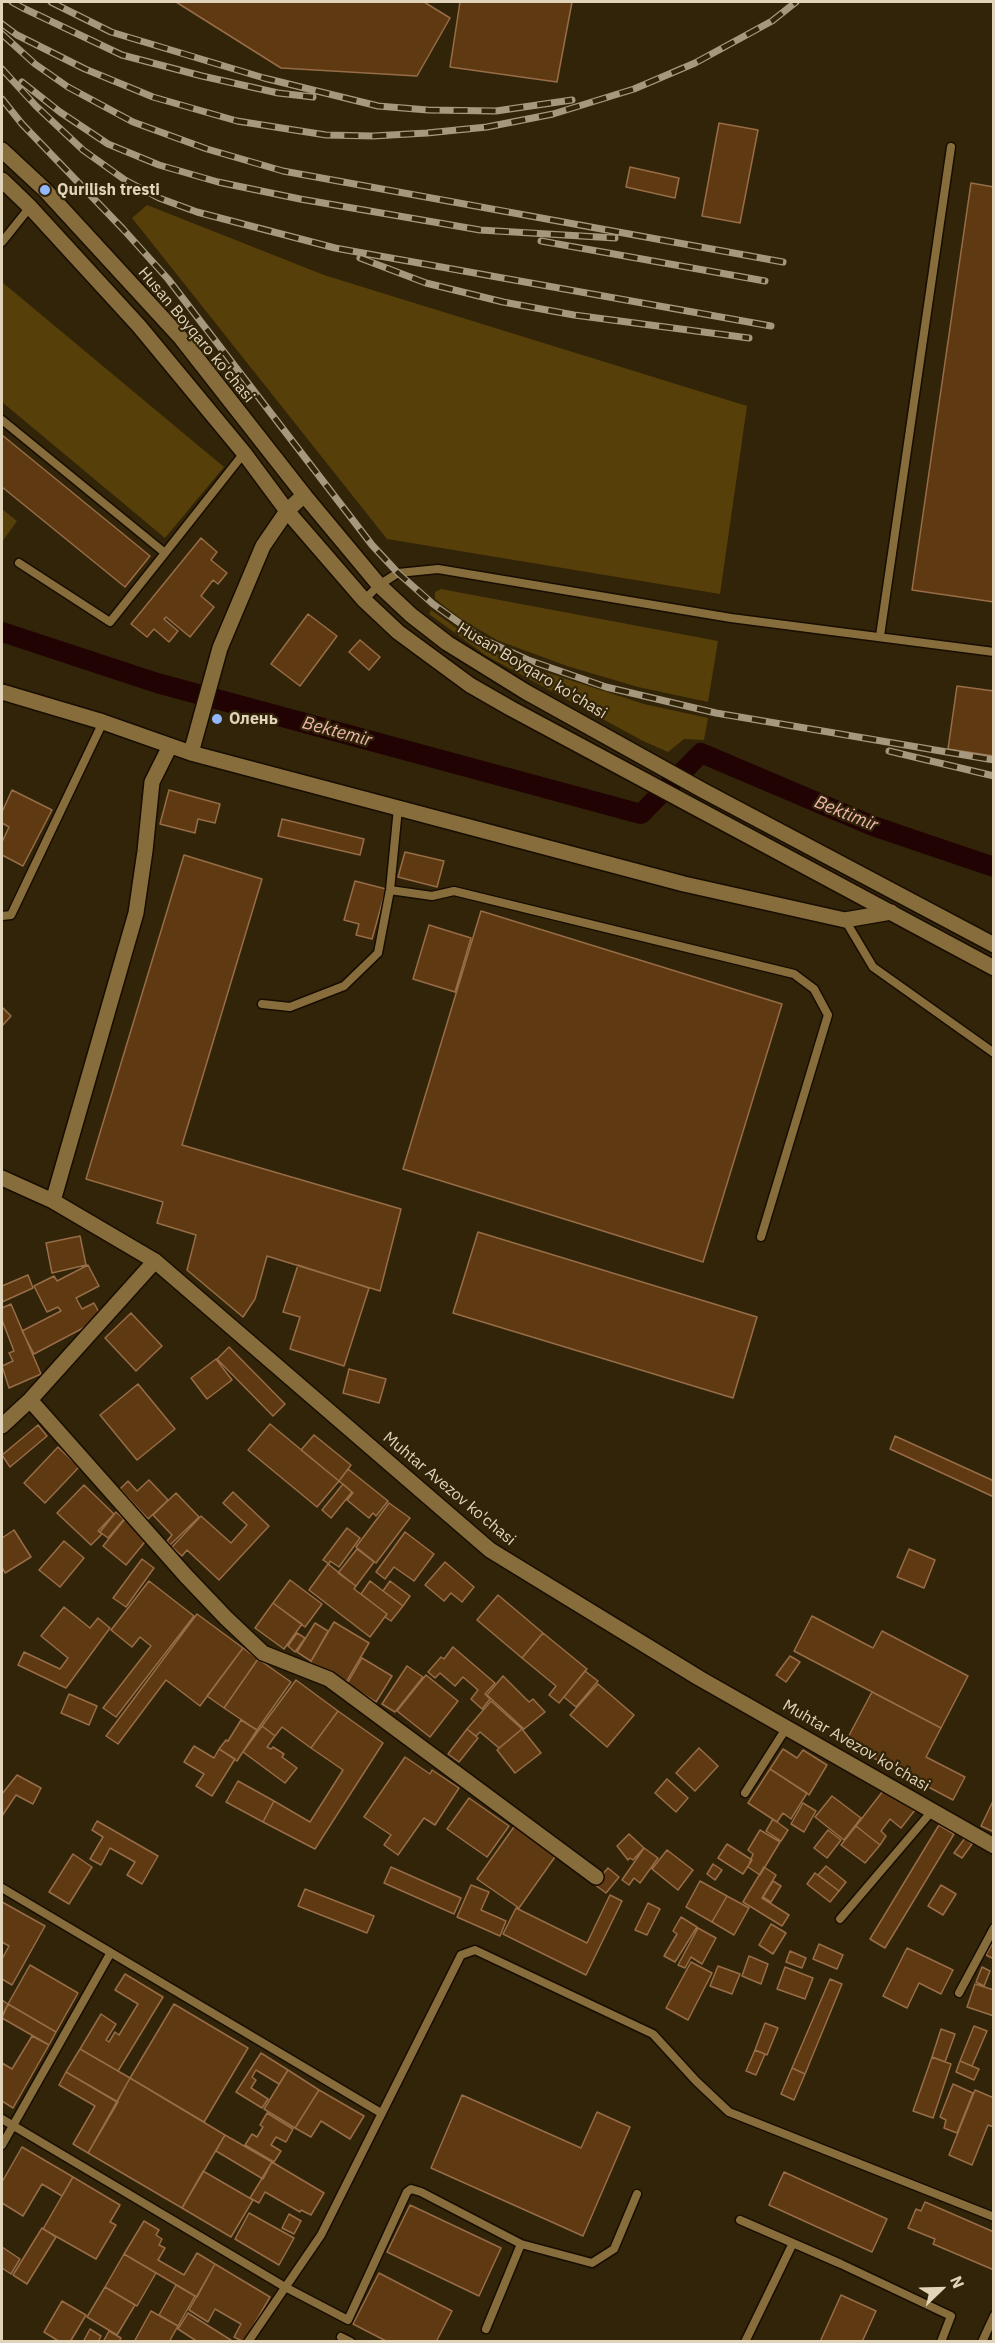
<!DOCTYPE html>
<html>
<head>
<meta charset="utf-8">
<style>
	body { margin:0 }
	#map { position:relative; width:995px; height:2343px; overflow:hidden; background:#312409; font-family:"IBM Plex Sans",sans-serif }
	canvas { display:block }
	.frame { position:absolute; inset:0; border:3px solid #e2d4ba; pointer-events:none }
	.north { position:absolute; left:911px; top:2259px; width:60px; height:60px; -webkit-text-stroke:4px #312409; paint-order:stroke; rotate:67deg; font-size:16px; font-weight:700; line-height:24px; text-align:center; color:#e2d4ba }
	.north::after { content:''; display:block; margin:auto; width:21px; height:27px; background:#e2d4ba; clip-path:polygon(50% 0,100% 100%,50% 72%,0 100%) }
</style>
</head>
<body>
<div id="map">
<canvas width="995" height="2343"></canvas>
<div class="frame"></div>
<div class="north">N</div>
</div>
<script>
const ctx = document.querySelector('canvas').getContext('2d');
ctx.lineJoin = 'round';
function paint(path, color) { ctx.fillStyle = color; ctx.fill(path, 'evenodd'); }
const shape = rows => new Path2D(rows.map(r => 'M' + r).join(''));
function strokePath(path, color, width, dash) { ctx.strokeStyle = color; ctx.lineWidth = width; ctx.lineCap = dash ? 'butt' : 'round'; ctx.setLineDash(dash || []); ctx.stroke(path); }
function label(font, color, halo, rows, align = 'center') {
  ctx.font = font + ' "IBM Plex Sans",sans-serif'; ctx.lineWidth = 4.5; ctx.setLineDash([]); ctx.textBaseline = 'middle'; ctx.strokeStyle = halo; ctx.fillStyle = color; for (const [text, x, y, turn = 0] of rows) {
    ctx.save(); ctx.translate(x, y); ctx.rotate((+turn || 0) * Math.PI / 180); ctx.textAlign = isNaN(turn) ? turn : align; if (halo) ctx.strokeText(text, 0, 0); ctx.fillText(text, 0, 0); ctx.restore();
  }
}
paint(shape([
	[147,205,324,275,747,406,720,594,387,539,132,218],
	[2,282,224,467,165,538,2,402],
	[2,509,17,521,2,542],
	[441,589,718,641,708,702,638,687,567,666,499,641,464,621,435,599,435,592],
	[431,610,488,650,520,664,644,704,708,718,704,740,684,739,668,752,643,741,485,655,429,614]
]), '#563f09');
strokePath(shape([
	[2,632,157,683,641,814,701,753,873,826,994,867]
]), '#210304', 20);
const building = shape([
	[176,2,424,2,450,18,417,76,281,68,176,2],
	[460,2,572,2,557,82,450,67,460,2],
	[719,123,758,130,740,223,702,216,719,123],
	[630,167,679,178,675,198,626,187,630,167],
	[971,183,994,187,994,602,912,590,971,183],
	[2,435,150,556,125,587,2,487,2,435],
	[201,538,217,552,211,560,227,573,218,584,213,580,201,596,214,607,190,637,166,617,164,619,178,631,169,642,154,629,147,637,131,624,201,538],
	[308,614,337,636,300,686,271,664,308,614],
	[360,640,380,657,369,670,349,652,360,640],
	[957,686,994,691,994,756,948,749,957,686],
	[12,790,52,810,23,866,2,855,2,842,9,827,2,823,2,812,12,790],
	[169,790,220,804,215,823,198,819,195,833,160,824,169,790],
	[282,819,364,839,360,855,278,836,282,819],
	[405,852,444,861,437,887,398,877,405,852],
	[184,855,262,879,182,1145,401,1209,380,1291,267,1256,255,1299,243,1317,187,1270,196,1235,157,1223,163,1202,86,1179,184,855],
	[355,881,386,889,372,939,356,935,359,924,344,920,355,881],
	[481,911,782,1004,703,1262,403,1169,481,911],
	[429,925,471,938,455,992,413,979,429,925],
	[2,1007,11,1016,2,1026,2,1007],
	[478,1232,757,1317,733,1398,453,1313,478,1232],
	[80,1236,86,1265,52,1273,46,1243,80,1236],
	[88,1265,99,1286,76,1298,82,1309,94,1303,102,1318,34,1354,22,1331,61,1311,58,1307,47,1312,34,1286,54,1276,57,1281,88,1265],
	[298,1265,369,1288,344,1366,290,1349,300,1317,283,1312,298,1265],
	[28,1275,33,1288,2,1302,2,1286,28,1275],
	[11,1304,41,1374,9,1388,2,1366,13,1361,9,1353,14,1351,2,1320,2,1308,11,1304],
	[131,1313,162,1346,136,1371,105,1338,131,1313],
	[229,1347,285,1404,273,1416,217,1359,229,1347],
	[216,1359,232,1380,207,1399,191,1378,216,1359],
	[349,1369,386,1379,379,1403,343,1393,349,1369],
	[138,1384,175,1429,137,1460,100,1415,138,1384],
	[270,1424,339,1481,317,1507,248,1450,270,1424],
	[38,1425,47,1436,10,1467,2,1455,38,1425],
	[314,1435,351,1465,339,1481,301,1450,314,1435],
	[895,1436,994,1481,994,1497,890,1449,895,1436],
	[58,1447,79,1467,45,1503,24,1483,58,1447],
	[348,1469,388,1501,376,1516,373,1513,369,1518,347,1500,353,1493,339,1481,348,1469],
	[149,1480,168,1500,148,1519,120,1489,128,1481,137,1491,149,1480],
	[343,1484,352,1492,331,1518,322,1510,343,1484],
	[84,1485,114,1514,98,1531,102,1534,91,1545,57,1513,84,1485],
	[233,1492,269,1526,219,1580,187,1550,182,1556,172,1547,201,1516,231,1543,247,1525,223,1503,233,1492],
	[176,1493,199,1517,170,1545,167,1541,172,1535,153,1515,176,1493],
	[389,1503,410,1518,376,1563,356,1547,389,1503],
	[116,1512,124,1519,108,1538,100,1532,116,1512],
	[125,1519,148,1538,126,1565,103,1546,125,1519],
	[347,1528,360,1538,339,1567,330,1561,329,1564,323,1560,347,1528],
	[14,1530,31,1557,5,1573,2,1567,2,1538,14,1530],
	[405,1532,434,1554,414,1581,394,1567,385,1579,376,1572,405,1532],
	[64,1541,84,1558,60,1587,39,1570,64,1541],
	[357,1549,374,1562,356,1586,338,1573,357,1549],
	[909,1549,935,1560,924,1588,897,1577,909,1549],
	[142,1559,154,1568,126,1607,113,1598,142,1559],
	[445,1562,474,1587,462,1602,451,1593,444,1601,425,1585,445,1562],
	[328,1564,356,1586,354,1589,387,1614,370,1637,309,1590,328,1564],
	[290,1580,322,1604,305,1627,273,1603,290,1580],
	[149,1581,194,1616,116,1717,103,1708,151,1646,140,1637,132,1647,111,1630,149,1581],
	[370,1581,403,1606,391,1621,385,1617,387,1614,361,1594,370,1581],
	[390,1581,410,1596,403,1606,383,1591,390,1581],
	[498,1595,543,1633,522,1658,477,1620,498,1595],
	[273,1603,302,1624,284,1649,255,1628,273,1603],
	[64,1607,90,1628,98,1618,110,1628,66,1688,18,1665,24,1652,60,1669,68,1658,41,1636,64,1607],
	[197,1614,243,1648,200,1706,166,1680,118,1744,106,1736,197,1614],
	[812,1616,873,1648,882,1631,968,1676,941,1728,794,1651,812,1616],
	[334,1622,369,1643,345,1684,310,1663,334,1622],
	[315,1623,328,1631,311,1661,297,1652,315,1623],
	[297,1633,305,1638,295,1652,288,1646,297,1633],
	[543,1633,587,1669,559,1703,549,1695,556,1686,522,1658,543,1633],
	[453,1647,495,1683,485,1694,490,1699,482,1709,471,1699,478,1690,463,1677,455,1686,440,1673,435,1678,428,1672,441,1657,444,1659,453,1647],
	[243,1648,258,1659,224,1708,207,1696,243,1648],
	[790,1656,800,1662,786,1682,776,1675,790,1656],
	[362,1658,392,1676,376,1702,347,1684,362,1658],
	[258,1659,291,1682,257,1730,224,1708,258,1659],
	[407,1666,423,1677,395,1712,382,1704,407,1666],
	[585,1671,598,1681,576,1707,564,1697,585,1671],
	[426,1675,458,1701,430,1737,397,1711,426,1675],
	[503,1676,529,1702,533,1699,545,1712,524,1729,487,1695,503,1676],
	[296,1680,338,1711,311,1748,282,1727,275,1736,262,1726,296,1680],
	[598,1684,634,1715,607,1747,570,1715,598,1684],
	[872,1692,941,1728,926,1757,965,1777,953,1800,845,1743,872,1692],
	[69,1694,97,1706,89,1725,61,1713,69,1694],
	[491,1701,522,1729,499,1748,480,1732,476,1736,467,1729,491,1701],
	[338,1711,383,1743,315,1849,263,1822,274,1801,310,1822,343,1770,311,1748,338,1711],
	[241,1720,257,1730,237,1761,219,1749,226,1740,228,1741,241,1720],
	[262,1726,275,1736,267,1747,271,1749,273,1747,284,1754,282,1757,297,1768,285,1783,243,1752,262,1726],
	[467,1729,478,1738,459,1762,448,1754,467,1729],
	[522,1729,541,1753,515,1773,497,1750,522,1729],
	[194,1746,214,1758,219,1749,235,1759,212,1796,196,1786,204,1774,184,1762,194,1746],
	[699,1748,718,1766,695,1791,676,1773,699,1748],
	[783,1749,797,1758,803,1750,827,1765,809,1795,770,1769,783,1749],
	[405,1757,430,1774,432,1770,459,1788,435,1825,424,1818,398,1855,384,1845,391,1835,364,1817,405,1757],
	[770,1769,807,1793,791,1819,783,1813,777,1822,748,1803,770,1769],
	[17,1775,41,1788,33,1804,16,1795,2,1816,2,1794,17,1775],
	[667,1779,688,1798,676,1812,655,1793,667,1779],
	[238,1781,274,1801,263,1822,226,1802,238,1781],
	[886,1787,915,1810,901,1828,890,1819,881,1831,886,1836,880,1845,856,1826,886,1787],
	[832,1796,861,1818,844,1840,815,1817,832,1796],
	[469,1798,509,1826,487,1857,447,1829,469,1798],
	[994,1799,994,1832,981,1826,994,1799],
	[803,1803,816,1811,804,1832,791,1824,803,1803],
	[773,1819,788,1830,781,1841,766,1831,773,1819],
	[97,1821,158,1856,142,1884,127,1875,135,1862,110,1848,101,1865,90,1859,103,1837,92,1830,97,1821],
	[516,1824,557,1854,519,1908,477,1879,516,1824],
	[939,1825,954,1834,885,1948,870,1939,939,1825],
	[856,1826,880,1845,865,1863,841,1845,856,1826],
	[760,1830,780,1842,760,1875,748,1867,753,1854,748,1850,760,1830],
	[828,1830,841,1840,827,1858,814,1848,828,1830],
	[629,1834,644,1848,633,1860,630,1858,628,1860,617,1846,629,1834],
	[965,1838,972,1844,962,1858,954,1853,965,1838],
	[727,1844,752,1860,743,1874,718,1858,727,1844],
	[644,1848,658,1858,640,1883,634,1878,629,1885,622,1880,644,1848],
	[667,1850,693,1870,678,1890,652,1869,667,1850],
	[73,1854,92,1867,69,1904,49,1892,73,1854],
	[713,1864,722,1870,715,1880,707,1874,713,1864],
	[826,1866,846,1882,839,1891,818,1875,826,1866],
	[391,1867,461,1898,454,1914,384,1883,391,1867],
	[764,1867,776,1875,762,1898,789,1915,782,1926,743,1902,764,1867],
	[608,1868,619,1877,606,1893,594,1884,608,1868],
	[815,1873,839,1891,830,1902,807,1884,815,1873],
	[700,1881,727,1896,712,1922,686,1907,700,1881],
	[773,1881,781,1886,771,1902,763,1897,773,1881],
	[471,1885,489,1892,481,1910,506,1921,500,1936,457,1917,471,1885],
	[941,1885,956,1894,943,1915,928,1906,941,1885],
	[305,1889,374,1916,367,1933,298,1906,305,1889],
	[610,1895,622,1901,586,1975,503,1934,516,1908,587,1943,610,1895],
	[727,1896,749,1908,734,1935,712,1922,727,1896],
	[2,1902,45,1926,12,1985,2,1979,2,1959,9,1946,2,1942,2,1902],
	[648,1903,660,1909,647,1935,635,1930,648,1903],
	[681,1917,697,1927,675,1962,664,1956,677,1934,673,1931,681,1917],
	[771,1924,786,1933,773,1954,759,1945,771,1924],
	[698,1928,716,1938,702,1964,691,1957,685,1968,678,1965,698,1928],
	[994,1941,994,1959,986,1955,994,1941],
	[819,1944,843,1955,837,1969,813,1959,819,1944],
	[907,1948,953,1970,941,1994,919,1983,907,2008,883,1996,907,1948],
	[790,1951,806,1958,802,1968,786,1962,790,1951],
	[749,1956,768,1964,761,1984,742,1976,749,1956],
	[691,1962,712,1973,688,2020,666,2008,691,1962],
	[30,1965,78,1993,56,2032,8,2004,30,1965],
	[718,1966,740,1974,732,1994,710,1986,718,1966],
	[785,1967,813,1978,805,1999,777,1989,785,1967],
	[982,1967,990,1971,984,1986,976,1982,982,1967],
	[125,1974,163,1997,118,2071,80,2049,101,2014,116,2024,106,2040,109,2042,115,2032,119,2035,138,2004,115,1990,125,1974],
	[830,1979,842,1984,805,2074,792,2068,830,1979],
	[975,1984,994,1990,994,2016,967,2007,975,1984],
	[2,2000,8,2004,2,2016,2,2000],
	[8,2004,56,2032,49,2045,2,2018,8,2004],
	[174,2004,248,2048,204,2122,130,2078,174,2004],
	[765,2023,778,2028,767,2055,755,2050,765,2023],
	[974,2026,987,2031,972,2066,960,2061,974,2026],
	[941,2029,955,2034,945,2062,932,2057,941,2029],
	[32,2036,49,2045,13,2108,2,2101,2,2063,12,2069,32,2036],
	[80,2049,130,2078,117,2102,66,2072,80,2049],
	[755,2050,765,2054,756,2075,746,2071,755,2050],
	[261,2053,288,2070,279,2084,256,2070,252,2077,256,2080,251,2088,268,2099,262,2108,236,2092,261,2053],
	[932,2057,951,2064,933,2118,913,2111,932,2057],
	[960,2061,979,2069,974,2080,956,2072,960,2061],
	[792,2068,805,2074,794,2100,781,2094,792,2068],
	[288,2070,319,2090,295,2128,264,2109,288,2070],
	[66,2072,118,2102,88,2153,73,2144,95,2106,59,2085,66,2072],
	[130,2078,225,2135,182,2208,88,2153,130,2078],
	[953,2084,973,2093,957,2133,944,2128,946,2120,940,2117,953,2084],
	[319,2090,364,2116,350,2139,321,2121,311,2137,295,2128,319,2090],
	[975,2090,994,2098,994,2127,988,2125,972,2165,949,2155,975,2090],
	[462,2095,581,2148,597,2112,630,2127,583,2236,431,2168,462,2095],
	[267,2113,293,2129,286,2142,276,2137,271,2145,281,2151,274,2162,245,2145,252,2134,257,2137,263,2127,260,2125,267,2113],
	[225,2135,272,2162,263,2179,216,2151,225,2135],
	[22,2147,73,2177,62,2196,42,2184,23,2216,2,2203,2,2182,22,2147],
	[272,2162,324,2193,311,2215,301,2210,300,2212,265,2192,259,2203,250,2198,272,2162],
	[203,2171,253,2200,231,2237,182,2208,203,2171],
	[784,2172,887,2219,872,2252,769,2205,784,2172],
	[73,2177,120,2205,110,2222,116,2225,96,2259,43,2229,73,2177],
	[925,2202,994,2232,994,2270,933,2244,935,2239,908,2228,916,2209,921,2211,925,2202],
	[410,2205,501,2248,479,2296,387,2252,410,2205],
	[249,2213,294,2238,279,2265,235,2239,249,2213],
	[289,2214,301,2221,294,2234,282,2228,289,2214],
	[144,2221,159,2230,156,2235,162,2239,159,2245,165,2248,158,2260,184,2275,197,2253,215,2264,197,2297,124,2254,144,2221],
	[42,2228,56,2237,27,2284,13,2275,42,2228],
	[2,2247,20,2259,11,2274,2,2268,2,2247],
	[124,2254,156,2273,137,2306,105,2287,124,2254],
	[215,2264,270,2297,244,2342,234,2337,241,2324,215,2309,208,2322,189,2310,215,2264],
	[379,2273,452,2311,436,2342,388,2342,353,2324,379,2273],
	[176,2285,195,2296,178,2326,159,2315,176,2285],
	[105,2287,135,2305,117,2335,87,2317,105,2287],
	[841,2295,876,2311,862,2342,820,2342,841,2295],
	[62,2301,86,2315,70,2342,60,2342,44,2332,62,2301],
	[151,2311,178,2326,169,2342,134,2342,151,2311],
	[188,2313,234,2342,198,2342,178,2329,188,2313],
	[90,2329,101,2336,98,2342,83,2342,90,2329],
	[109,2331,121,2338,119,2342,103,2342,109,2331]
]);
paint(building, '#5f3911');
strokePath(building, '#976d47', 1.5);
const lane = shape([
	[2,242,30,207],
	[2,420,165,553,244,453],
	[19,563,110,622,165,553],
	[364,600,379,585,398,573,438,569,731,618,994,652],
	[880,636,951,147],
	[390,890,432,896,454,891,794,974,814,989,828,1015,761,1237],
	[2,916,11,915,103,722],
	[845,920,873,967,994,1053],
	[262,1004,290,1007,344,986,378,953,390,890,398,808],
	[745,1793,787,1727],
	[2,1888,381,2113],
	[840,1919,932,1811],
	[959,1993,994,1928],
	[2,2119,285,2287,348,2320,407,2192,411,2189,421,2192,521,2244,592,2263,614,2249,637,2194],
	[2,2145,110,1954],
	[740,2220,841,2264,951,2316,941,2342],
	[486,2329,521,2244],
	[341,2337,351,2342],
	[248,2342,321,2235,461,1955,475,1950,653,2034,696,2081,729,2112,994,2217],
	[745,2342,793,2243],
	[982,2342,994,2316]
]);
const street = shape([
	[2,692,103,722,191,753,684,884,845,920,891,912],
	[191,753,220,648,263,546,287,511,304,495],
	[2,1178,53,1201,155,1261,490,1550,699,1678,994,1846],
	[53,1201,136,913,145,851,152,782,170,746],
	[30,1400,186,1576,226,1618,263,1653,329,1679,596,1877],
	[2,1426,30,1400,155,1261]
]);
const secondary = shape([
	[2,150,45,190,181,338,304,495,379,585,411,615,447,643,526,692,704,791,994,945],
	[2,180,30,207,139,326,244,453,287,511,364,600,398,632,470,685,510,708,994,968]
]);
strokePath(lane, '#180d00', 11);
strokePath(street, '#180d00', 18);
strokePath(secondary, '#180d00', 18);
strokePath(lane, '#866d3b', 8);
strokePath(street, '#866d3b', 15);
strokePath(secondary, '#866d3b', 15);
const rail = shape([
	[12,2,23,8,122,55,202,76,278,93,313,97],
	[51,2,111,32,264,78,378,106,428,110,496,111,572,100],
	[2,24,17,35,85,69,153,97,237,121,326,135,373,136,427,133,487,127,553,114,634,89,695,63,772,21,796,2],
	[2,34,35,64,68,87,133,122,207,149,283,171,783,262],
	[2,69,36,106,83,150,125,180,159,198,197,212,335,248,771,326],
	[22,82,60,112,108,144,159,165,218,182,300,199,480,230,615,238],
	[2,99,22,124,123,229,168,279,372,545,398,573,433,604,482,639,528,660,606,687,716,713,994,760],
	[541,241,765,281],
	[360,258,426,283,503,302,574,315,749,338],
	[889,751,994,776]
]);
strokePath(rail, '#a6987e', 7);
strokePath(rail, '#312409', 4.5, [14]);
for (const [x, y, r, color] of [
	[45,190,6,"#93b7fd"],
	[217,719,6,"#93b7fd"]
]) { const dot = new Path2D(); dot.arc(x, y, r, 0, 2 * Math.PI); ctx.fillStyle = color; ctx.fill(dot); strokePath(dot, '#312409', 2); }
label('bold 16px', '#e2d4ba', '#312409', [
	["Qurilish tresti",57,190],
	["Олень",229,719]
], 'left');
label('16px', '#e2d4ba', '#312409', [
	["Husan Boyqaro ko'chasi",196,335,50],
	["Husan Boyqaro ko'chasi",532,671,31],
	["Muhtar Avezov ko'chasi",449,1489,40],
	["Muhtar Avezov ko'chasi",856,1746,30]
]);
label('italic 18px', '#efb6b2', '#312409', [
	["Bektemir",337,732,15],
	["Bektimir",846,814,22]
]);
</script>
</body>
</html>
